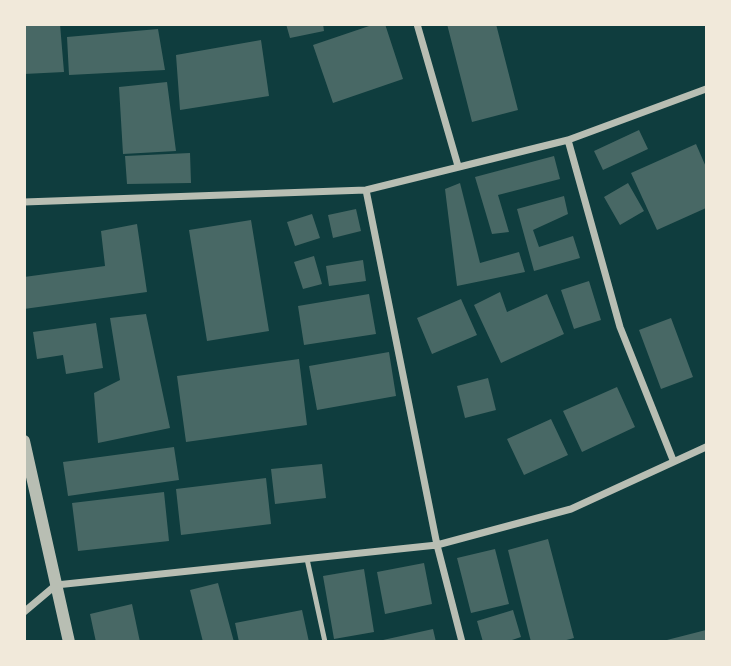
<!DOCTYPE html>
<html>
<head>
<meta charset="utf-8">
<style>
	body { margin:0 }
	#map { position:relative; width:731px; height:666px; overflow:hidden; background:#0f3d3e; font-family:"Nunito Sans",sans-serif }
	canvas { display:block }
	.frame { position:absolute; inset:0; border:26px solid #f1e9da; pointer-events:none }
</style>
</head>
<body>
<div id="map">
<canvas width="731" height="666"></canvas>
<div class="frame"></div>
</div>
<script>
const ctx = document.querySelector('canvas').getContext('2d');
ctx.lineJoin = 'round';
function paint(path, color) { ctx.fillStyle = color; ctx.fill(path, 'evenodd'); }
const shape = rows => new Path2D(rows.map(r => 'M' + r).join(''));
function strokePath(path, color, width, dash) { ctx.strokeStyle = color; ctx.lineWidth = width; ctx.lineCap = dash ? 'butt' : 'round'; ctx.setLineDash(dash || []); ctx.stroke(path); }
paint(shape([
	[24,24,60,24,64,72,24,74],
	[286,24,323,24,324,31,290,38],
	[375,24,385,24,403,79,333,103,313,45],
	[447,24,496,24,518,110,472,122],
	[158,29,165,70,69,75,67,37],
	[261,40,269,96,180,110,176,55],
	[167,82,176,151,123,154,119,87],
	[639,130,648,149,603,170,594,151],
	[696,144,706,167,706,208,657,230,631,173],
	[190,153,191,183,127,184,125,156],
	[554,156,560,179,498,195,509,232,492,234,475,177],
	[460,183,480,263,519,252,525,272,457,286,445,189],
	[628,183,644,211,620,225,604,197],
	[564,196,568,214,533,230,539,247,573,236,580,258,534,271,517,209],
	[356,209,361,231,333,238,328,215],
	[312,214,320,238,295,246,287,222],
	[251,220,269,331,207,341,189,230],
	[137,224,147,292,24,309,24,277,105,266,101,231],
	[314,256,322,284,303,289,294,262],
	[363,260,366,281,329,286,326,266],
	[589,281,601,320,574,329,561,290],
	[500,292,507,312,547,294,564,334,501,363,474,305],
	[369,294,376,334,304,345,298,306],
	[461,299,477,335,432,354,417,318],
	[146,314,170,428,98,443,94,393,120,380,110,318],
	[671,318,693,377,661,389,639,330],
	[96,323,103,368,66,374,63,355,37,359,33,332],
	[389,352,396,396,317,410,309,366],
	[299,359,307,425,186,442,177,376],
	[488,378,496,410,465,418,457,386],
	[617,387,635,427,582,452,563,411],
	[551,419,568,455,524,475,507,439],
	[174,447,179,480,68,496,63,462],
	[322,464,326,498,275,504,271,469],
	[266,478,271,524,181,535,176,489],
	[164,492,169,541,78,551,72,503],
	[548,539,574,638,559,642,531,642,508,550],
	[495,549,509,604,471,613,457,558],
	[424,563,432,604,385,614,377,572],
	[364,569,374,632,334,639,323,576],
	[218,583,234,642,203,642,190,590],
	[132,604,140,642,96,642,90,614],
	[302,610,309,642,239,642,235,623],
	[513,610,521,637,506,642,483,642,477,621],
	[433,629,436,642,384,642,383,640],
	[706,630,706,642,663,642,663,641]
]), '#486865');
strokePath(shape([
	[307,559,325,642]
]), '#b8beb3', 5);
strokePath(shape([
	[417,24,458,166],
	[568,140,620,327,673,460],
	[366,190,437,545,462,642],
	[24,202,366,190,568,140,706,89],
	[24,612,56,585,437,545,571,509,706,447]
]), '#b8beb3', 7);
strokePath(shape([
	[24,441,69,642]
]), '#b8beb3', 12);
</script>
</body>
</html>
